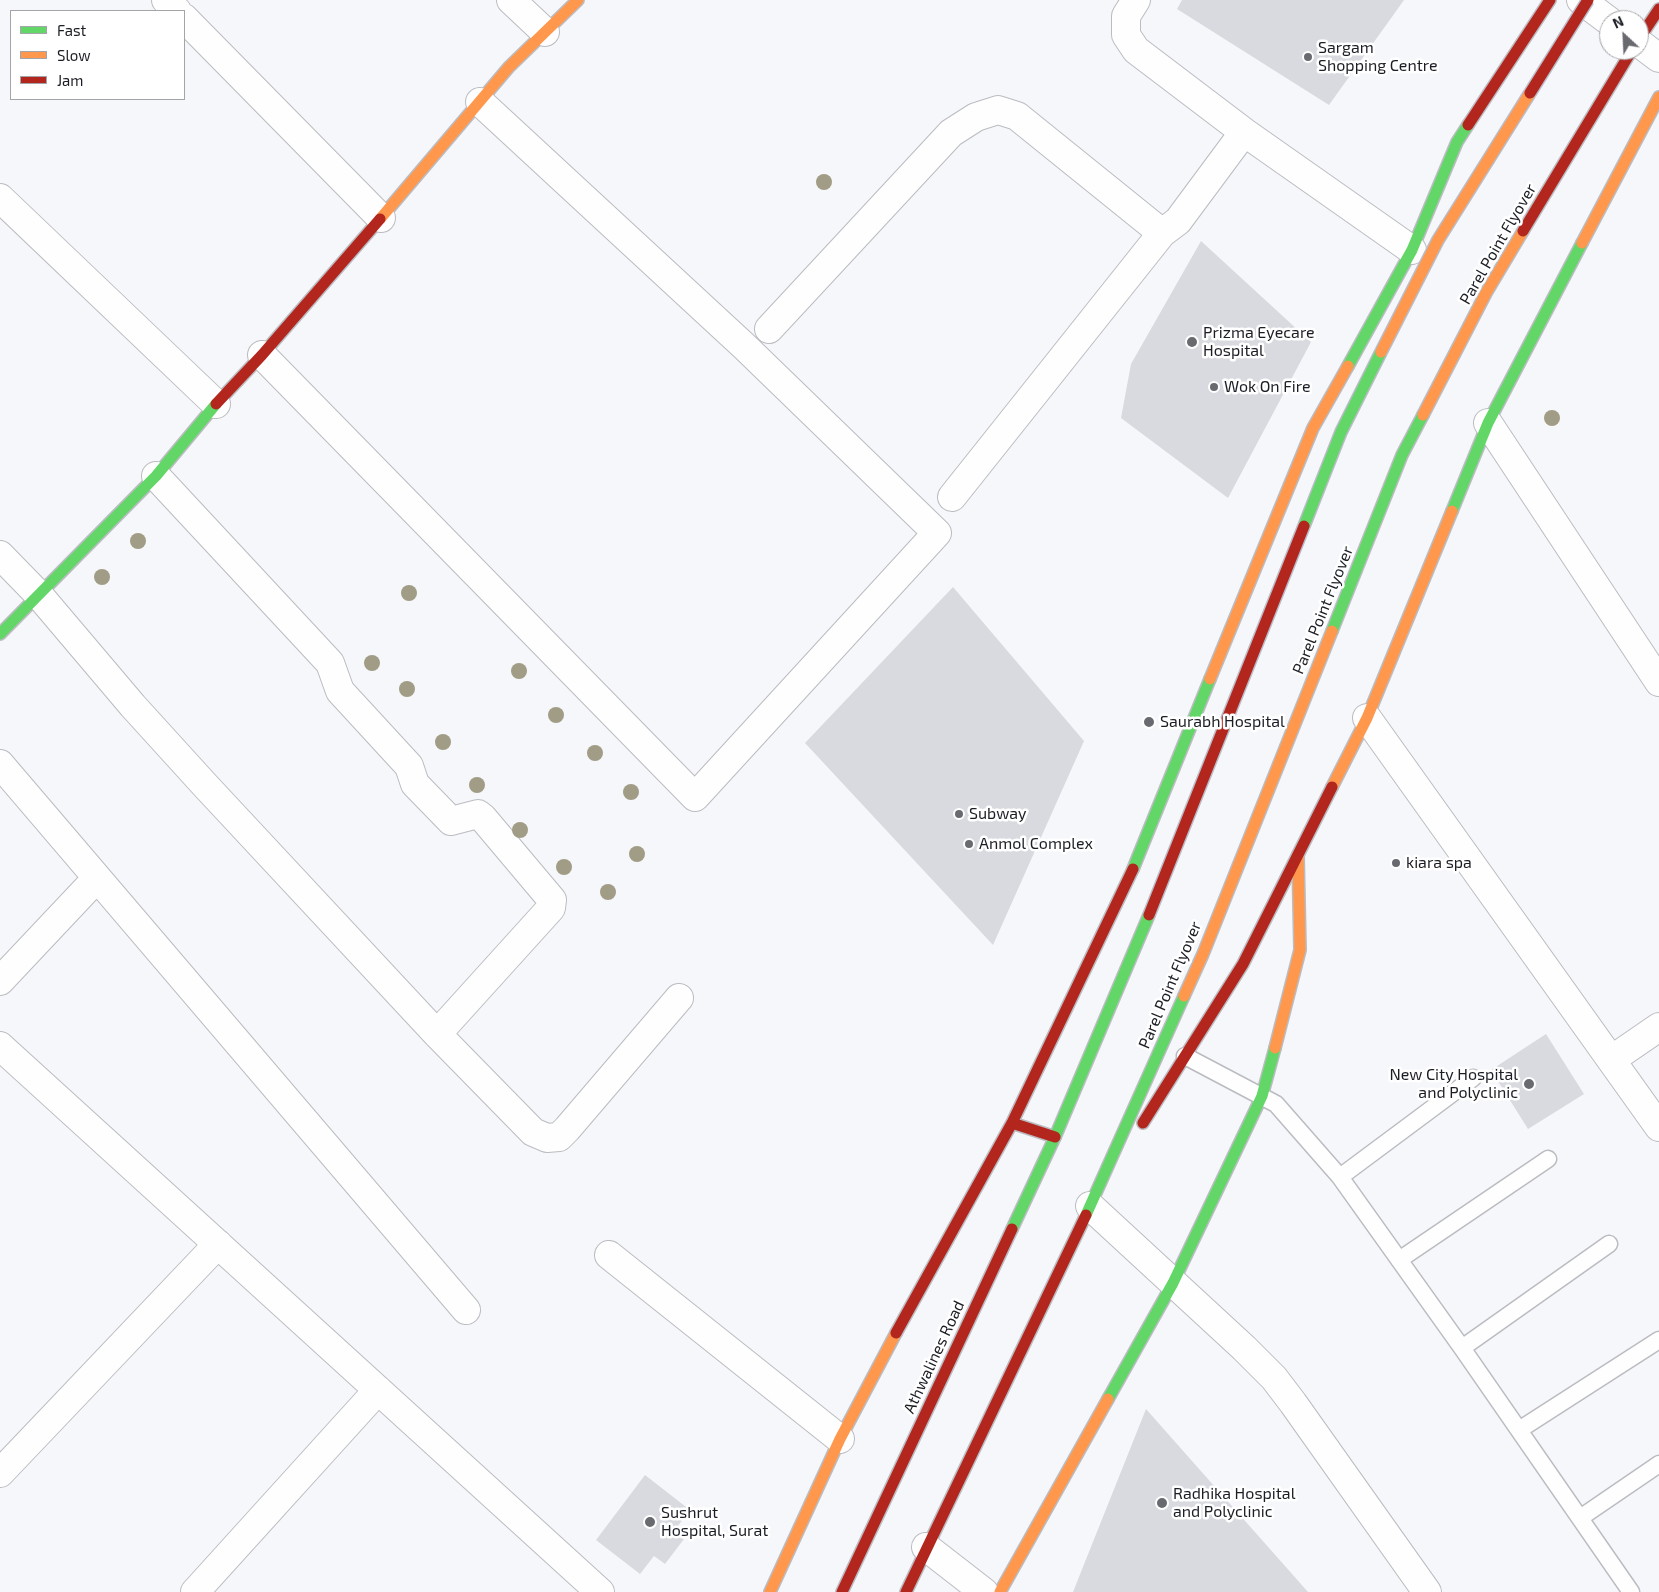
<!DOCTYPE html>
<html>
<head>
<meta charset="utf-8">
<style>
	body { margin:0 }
	#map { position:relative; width:1659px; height:1592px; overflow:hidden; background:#f6f7fa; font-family:"Exo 2",sans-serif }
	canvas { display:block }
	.legend { position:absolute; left:10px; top:10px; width:175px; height:90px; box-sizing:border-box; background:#fff; border:1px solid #a4a5a8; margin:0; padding:6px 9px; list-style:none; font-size:15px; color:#1c1e25 }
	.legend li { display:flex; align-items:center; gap:10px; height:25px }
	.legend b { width:25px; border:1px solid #a4a5a8 }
	.north { position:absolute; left:1599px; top:10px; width:50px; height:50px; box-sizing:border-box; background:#fff; border:1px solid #a4a5a8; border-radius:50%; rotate:335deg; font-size:14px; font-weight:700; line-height:20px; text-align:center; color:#1c1e25 }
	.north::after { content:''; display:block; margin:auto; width:18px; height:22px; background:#686a70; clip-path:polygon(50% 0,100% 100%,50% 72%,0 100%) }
</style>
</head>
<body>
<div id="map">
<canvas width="1659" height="1592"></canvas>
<ul class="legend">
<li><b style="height:6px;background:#63d668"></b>Fast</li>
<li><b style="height:6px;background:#ff974d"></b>Slow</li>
<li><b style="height:6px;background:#b3261e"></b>Jam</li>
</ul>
<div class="north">N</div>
</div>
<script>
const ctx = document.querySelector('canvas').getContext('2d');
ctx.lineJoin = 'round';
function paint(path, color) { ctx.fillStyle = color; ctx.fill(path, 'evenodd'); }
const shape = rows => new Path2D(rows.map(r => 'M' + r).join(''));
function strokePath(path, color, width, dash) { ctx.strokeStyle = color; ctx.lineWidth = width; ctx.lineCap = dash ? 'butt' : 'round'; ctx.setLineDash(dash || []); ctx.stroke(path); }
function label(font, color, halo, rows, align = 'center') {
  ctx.font = font + ' "Exo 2",sans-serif'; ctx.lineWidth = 5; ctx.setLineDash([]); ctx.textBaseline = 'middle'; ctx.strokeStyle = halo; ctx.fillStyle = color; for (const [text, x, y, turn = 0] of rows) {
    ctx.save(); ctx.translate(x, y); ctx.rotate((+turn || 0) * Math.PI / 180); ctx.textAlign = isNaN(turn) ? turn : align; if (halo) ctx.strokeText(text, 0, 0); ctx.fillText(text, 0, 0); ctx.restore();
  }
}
paint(shape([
	[1182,0,1404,0,1329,105,1177,9],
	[1201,241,1311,342,1228,498,1121,418,1131,364],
	[953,587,1084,741,993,945,805,743],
	[1546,1034,1584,1094,1528,1129,1491,1070],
	[1146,1409,1308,1592,1073,1592],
	[645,1475,690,1510,674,1531,684,1539,665,1564,654,1556,640,1574,596,1540]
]), '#d8dadf');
const lane = shape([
	[1185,1056,1276,1104,1340,1177,1462,1348,1631,1592],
	[1340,1177,1473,1078],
	[1399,1260,1548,1159],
	[1462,1348,1609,1244],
	[1519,1430,1659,1340],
	[1580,1518,1659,1464]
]);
const street = shape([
	[166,0,177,11],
	[511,0,545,32],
	[1136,0,1126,16,1126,35,1136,50,1244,132],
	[1581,0,1609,21],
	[184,18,381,218],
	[1639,43,1659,58],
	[0,198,216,404],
	[769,329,951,133,976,117,998,110,1017,116,1162,233,1178,221,1244,132,1412,250],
	[262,355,695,797,937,533,744,346,480,102],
	[1488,423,1659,682],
	[156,476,330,663,340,691,409,766,415,784,451,821,478,814,483,818,552,900,551,908,437,1034],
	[952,497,1162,233],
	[0,555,39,595,133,706,203,783,437,1034,533,1132,547,1138,559,1137,567,1129,679,998],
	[1367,718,1659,1127],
	[0,764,466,1310],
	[0,981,97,878],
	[0,1046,600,1592],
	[1611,1060,1659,1027],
	[1090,1206,1244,1348,1274,1378,1293,1403,1427,1592],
	[609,1255,840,1439],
	[0,1473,218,1244],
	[926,1547,984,1592],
	[195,1592,378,1390]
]);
const fast = shape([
	[1348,366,1412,250,1457,142,1468,125],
	[1452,511,1488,423,1582,243],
	[1332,631,1402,455,1423,415],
	[0,634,156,476,216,404],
	[1133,869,1210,679],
	[1086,1215,1184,996],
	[1012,1229,1055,1137,1149,915],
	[1108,1399,1173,1283,1262,1096,1275,1048]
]);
const slow = shape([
	[380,219,509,67,578,0],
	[1582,243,1659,97],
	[1423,415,1486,293,1523,231],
	[1210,679,1313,428,1348,366],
	[1332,787,1367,718,1452,511],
	[1184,996,1203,954,1332,631],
	[1275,1048,1300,950,1298,855],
	[770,1592,840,1439,896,1333],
	[1000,1592,1108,1399]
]);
const jam = shape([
	[1639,39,1659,9],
	[1468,125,1550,0],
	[1523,231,1632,50],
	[216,404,262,355,380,219],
	[1143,1123,1243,964,1332,787],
	[1055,1137,1012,1123,1133,869],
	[896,1333,1012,1123],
	[842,1592,1012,1229],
	[906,1592,1086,1215]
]);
strokePath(lane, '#bbbcc1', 19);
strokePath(street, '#bbbcc1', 30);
strokePath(fast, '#bbbcc1', 14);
strokePath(slow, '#bbbcc1', 14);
strokePath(jam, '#bbbcc1', 14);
strokePath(lane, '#fefefe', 16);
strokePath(street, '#fefefe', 28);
strokePath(fast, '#63d668', 11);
strokePath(slow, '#ff974d', 11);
strokePath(jam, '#b3261e', 11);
const fastBridge = shape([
	[1304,526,1341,432,1381,352]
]);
const slowBridge = shape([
	[1381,352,1438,240,1530,93]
]);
const jamBridge = shape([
	[1530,93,1588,0],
	[1149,915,1304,526]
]);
strokePath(fastBridge, '#babcc7', 14, []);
strokePath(slowBridge, '#babcc7', 14, []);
strokePath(jamBridge, '#babcc7', 14, []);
strokePath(fastBridge, '#63d668', 11);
strokePath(slowBridge, '#ff974d', 11);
strokePath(jamBridge, '#b3261e', 11);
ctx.fillStyle = '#a09c85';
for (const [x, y] of [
	[824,182],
	[1552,418],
	[138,541],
	[102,577],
	[409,593],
	[372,663],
	[519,671],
	[407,689],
	[556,715],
	[443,742],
	[595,753],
	[477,785],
	[631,792],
	[520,830],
	[637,854],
	[564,867],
	[608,892]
]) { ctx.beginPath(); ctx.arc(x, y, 8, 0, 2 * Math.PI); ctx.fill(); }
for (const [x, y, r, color] of [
	[1308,57,5,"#686a70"],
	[1192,342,6,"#686a70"],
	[1214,387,5,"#686a70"],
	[1149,722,6,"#686a70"],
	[959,814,5,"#686a70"],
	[969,844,5,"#686a70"],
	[1396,863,5,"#686a70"],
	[1529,1084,6,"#686a70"],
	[1162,1503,6,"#686a70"],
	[650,1522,6,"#686a70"]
]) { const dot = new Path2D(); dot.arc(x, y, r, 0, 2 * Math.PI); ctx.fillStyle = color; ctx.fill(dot); strokePath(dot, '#fff', 2); }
label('16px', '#1c1e25', '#fff', [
	["Sargam",1318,48],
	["Shopping Centre",1318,66],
	["Prizma Eyecare",1203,333],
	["Hospital",1203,351],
	["Wok On Fire",1224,387],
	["Saurabh Hospital",1160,722],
	["Subway",969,814],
	["Anmol Complex",979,844],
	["kiara spa",1406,863],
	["New City Hospital",1518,1075,"right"],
	["and Polyclinic",1518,1093,"right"],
	["Radhika Hospital",1173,1494],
	["and Polyclinic",1173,1512],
	["Sushrut",661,1513],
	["Hospital, Surat",661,1531]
], 'left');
label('16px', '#1c1e25', '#fff', [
	["Parel Point Flyover",1498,244,-60],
	["Parel Point Flyover",1323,610,-68],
	["Parel Point Flyover",1170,985,-67],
	["Athwalines Road",934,1357,-65]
]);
</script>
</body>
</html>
